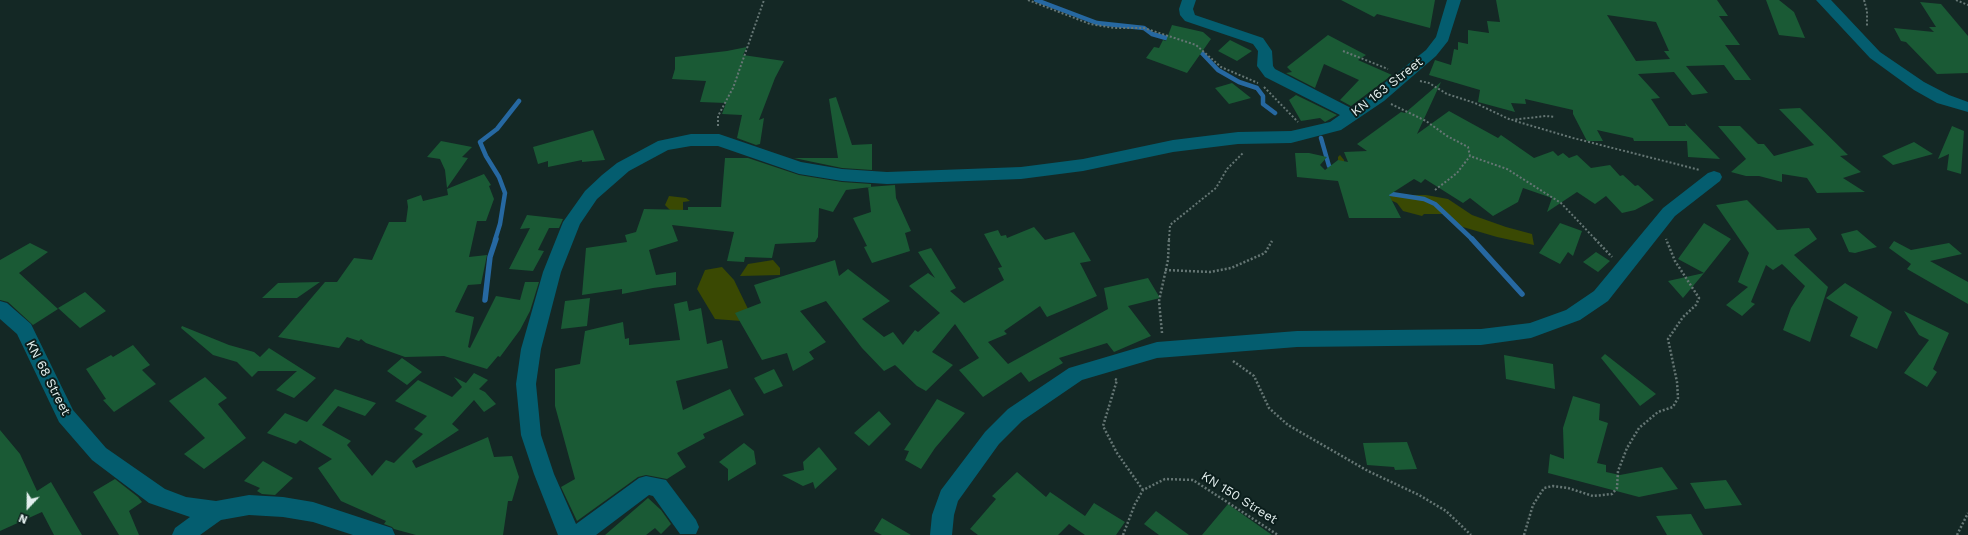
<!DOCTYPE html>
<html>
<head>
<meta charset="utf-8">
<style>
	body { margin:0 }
	#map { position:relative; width:1968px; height:535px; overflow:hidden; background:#142825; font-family:"Work Sans",sans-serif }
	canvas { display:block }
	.north { position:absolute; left:8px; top:487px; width:40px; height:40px; -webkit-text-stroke:3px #0b1e1c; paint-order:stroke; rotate:202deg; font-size:11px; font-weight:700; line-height:16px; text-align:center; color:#e3efee }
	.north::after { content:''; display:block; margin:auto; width:14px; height:18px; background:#e3efee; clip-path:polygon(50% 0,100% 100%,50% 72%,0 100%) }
</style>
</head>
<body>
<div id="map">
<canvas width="1968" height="535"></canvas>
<div class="north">N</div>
</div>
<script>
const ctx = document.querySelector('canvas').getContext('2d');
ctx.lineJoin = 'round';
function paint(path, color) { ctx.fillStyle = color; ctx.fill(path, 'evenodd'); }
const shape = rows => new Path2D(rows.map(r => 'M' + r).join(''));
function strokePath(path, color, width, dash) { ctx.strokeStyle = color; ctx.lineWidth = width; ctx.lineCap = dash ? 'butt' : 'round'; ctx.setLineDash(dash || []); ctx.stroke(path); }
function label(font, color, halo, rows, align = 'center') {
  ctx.font = font + ' "Work Sans",sans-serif'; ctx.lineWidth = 4; ctx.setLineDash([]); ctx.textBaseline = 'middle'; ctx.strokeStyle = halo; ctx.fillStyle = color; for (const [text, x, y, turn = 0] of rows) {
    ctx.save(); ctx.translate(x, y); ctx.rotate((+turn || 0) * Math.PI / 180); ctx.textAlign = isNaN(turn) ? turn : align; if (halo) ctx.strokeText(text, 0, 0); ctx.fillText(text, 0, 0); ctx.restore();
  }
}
paint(shape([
	[1340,155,1344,160,1345,168,1383,190,1406,195,1426,195,1448,199,1472,215,1506,227,1532,234,1534,245,1497,237,1456,225,1451,220,1452,217,1446,214,1424,214,1422,216,1403,211,1397,203,1386,198,1338,163,1338,157],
	[669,196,686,198,690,201,683,202,683,211,672,212,665,205],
	[773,260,780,268,780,275,740,276,748,264],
	[722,267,734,280,748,309,741,321,715,319,697,289,705,270]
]), '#3a4903');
strokePath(shape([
	[1036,0,1097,23,1144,28,1152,34,1173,40],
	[1195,49,1201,52,1218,70,1239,82,1257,88,1263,96,1263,104,1275,113],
	[1321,138,1329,166,1335,170],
	[1385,193,1424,199,1435,204,1473,240],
	[495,240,500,224,505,193,499,177,486,156,480,142,497,129,519,101]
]), '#2668a1', 4.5);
strokePath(shape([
	[1472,239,1522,294],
	[485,300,490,257,496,239]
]), '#2668a1', 5.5);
paint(shape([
	[1341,0,1435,0,1430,28,1377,14,1374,17],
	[1496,0,1717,0,1728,16,1719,16,1740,45,1725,45,1751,80,1735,80,1724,65,1686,66,1708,93,1692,95,1674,72,1638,74,1660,98,1651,99,1669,126,1686,126,1685,123,1720,159,1688,157,1687,141,1634,141,1633,138,1597,130,1603,141,1587,141,1573,114,1573,110,1525,99,1526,104,1511,103,1515,112,1478,102,1480,90,1429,75,1435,60,1451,65,1454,49,1458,50,1458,42,1468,44,1468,30,1489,33,1487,21,1500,22],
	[1607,15,1656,22,1669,51,1664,51,1670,59,1636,61],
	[1766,0,1779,0,1794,12,1805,38,1779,35],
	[1920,2,1941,4,1968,36,1968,73,1937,74,1906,42,1901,41,1894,28,1934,32,1929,27,1936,27],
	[1172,25,1203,32,1211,39,1187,73,1146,58,1154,47,1159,48,1163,40,1166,41],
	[1328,35,1366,55,1358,60,1392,75,1351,106,1340,100,1359,80,1324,64,1315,88,1286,73,1292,72,1287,67],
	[1230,40,1252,51,1237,61,1218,51],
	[747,47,743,55,784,61,775,78,759,120,764,118,760,144,756,145,737,138,742,115,722,114,726,103,700,102,706,81,672,79,675,69,675,57,727,51],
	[1441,82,1417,134,1449,111,1498,138,1501,135,1534,158,1553,151,1558,156,1563,153,1569,158,1577,155,1591,168,1610,165,1620,176,1623,175,1635,186,1638,185,1654,200,1635,210,1622,213,1606,196,1595,204,1577,192,1547,212,1552,198,1523,188,1518,202,1493,216,1470,198,1463,203,1425,179,1421,183,1414,179,1389,195,1401,218,1349,218,1338,181,1297,177,1295,153,1309,153,1327,157,1320,165,1325,170,1338,160,1348,162,1344,152,1367,151,1357,144,1401,112,1405,113],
	[1232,83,1251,98,1229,104,1215,88],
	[1296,95,1337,115,1325,122,1320,118,1301,121,1289,100],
	[836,97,852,145,872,144,872,170,842,168,794,158,838,158,829,99],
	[1800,108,1848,155,1840,156,1861,172,1843,178,1865,192,1817,193,1807,178,1782,174,1782,182,1759,176,1746,176,1731,172,1746,159,1718,126,1740,126,1758,144,1764,144,1774,156,1814,145,1779,109],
	[1952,126,1964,131,1961,174,1947,170,1949,154,1938,159],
	[593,130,605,160,582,162,582,160,548,167,548,161,538,164,533,147],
	[441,141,472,147,462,157,468,158,447,188,445,170,440,159,427,157],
	[1914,142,1933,154,1893,165,1882,156],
	[725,158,748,158,799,175,842,182,871,184,871,187,846,190,833,212,819,208,818,237,815,242,775,244,772,258,745,257,744,262,727,261,734,232,672,225,678,241,649,250,656,275,676,272,676,285,653,288,622,294,622,289,582,295,586,248,627,242,625,235,636,232,644,209,688,210,688,207,721,207],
	[484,174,491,185,489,186,494,199,486,221,477,221,469,257,487,255,481,284,468,285,455,312,474,317,468,347,470,348,496,296,520,300,525,282,539,282,530,311,520,330,500,357,498,356,487,369,444,356,405,357,366,343,361,339,359,341,347,337,339,348,278,337,325,282,337,282,354,258,372,260,389,222,406,222,408,207,407,200,421,195,423,201,448,195,447,189],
	[895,185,896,198,911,231,905,233,910,251,872,263,864,247,867,246,864,240,866,240,864,240,853,218,871,212,868,187],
	[1747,200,1777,230,1809,228,1817,239,1794,255,1828,287,1810,342,1783,330,1791,308,1805,286,1782,264,1773,270,1766,265,1751,302,1755,304,1742,316,1726,305,1748,287,1738,282,1749,253,1716,205],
	[527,215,563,219,559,228,549,228,538,250,544,251,533,271,509,269,530,228,520,229],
	[1560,223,1582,231,1573,256,1568,252,1560,264,1539,253],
	[1704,223,1731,239,1704,273,1678,259],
	[1034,227,1045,240,1074,232,1091,261,1080,263,1097,296,1047,317,1040,306,1004,331,1007,334,988,342,1008,364,1108,309,1104,288,1148,278,1160,298,1128,306,1151,336,1114,352,1107,343,1059,358,1063,363,1029,382,1021,372,983,397,959,370,979,358,955,324,932,352,953,365,926,391,917,386,895,365,884,371,862,348,826,301,800,311,826,342,809,352,814,359,793,371,787,353,762,360,735,313,761,303,754,285,835,260,839,276,848,269,890,301,862,319,884,337,893,332,903,345,915,330,918,332,940,313,909,286,928,273,935,278,918,252,931,248,956,288,950,291,964,303,1004,280,998,268,1002,267,984,234,998,230,1001,236,1006,235,1007,238],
	[1857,230,1877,247,1855,253,1849,252,1841,234],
	[1894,241,1911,250,1949,243,1962,254,1930,261,1968,282,1968,304,1907,269,1911,264,1889,248],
	[30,243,48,252,19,273,58,309,33,325,8,302,0,300,0,260],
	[1596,252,1610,261,1598,272,1583,262],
	[1704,273,1683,298,1668,281],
	[320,282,297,298,262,298,278,283],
	[1845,283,1892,312,1877,349,1850,336,1858,317,1826,298],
	[85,292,106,311,80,328,58,308],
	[590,298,587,326,561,329,565,301],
	[687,301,689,311,701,308,707,344,722,340,728,368,676,381,683,410,730,389,744,415,703,434,705,438,677,453,686,467,667,479,646,475,638,477,577,521,561,487,575,479,555,406,555,369,580,364,585,331,623,322,625,339,629,338,629,345,680,340,674,304],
	[1904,311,1949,333,1933,369,1937,372,1927,387,1904,373,1929,340,1919,335],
	[182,326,229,345,254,352,260,357,269,348,316,378,294,398,276,390,297,371,258,371,252,377,237,362,213,355,181,328],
	[133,345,150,365,142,370,156,384,114,412,103,400,106,399,86,369,111,355,113,357],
	[1605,354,1656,394,1640,406,1601,358],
	[1504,355,1553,364,1555,389,1506,379],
	[402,358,422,372,407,385,387,371],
	[774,369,783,386,764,394,754,378],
	[474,373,488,380,479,389,485,392,496,404,484,412,474,400,452,424,459,430,412,461,416,468,488,437,494,457,512,456,519,477,512,501,508,501,503,535,416,535,394,529,392,527,384,524,386,521,341,501,318,468,332,459,300,440,296,444,267,433,285,413,307,422,335,389,376,403,365,416,338,406,322,425,351,441,347,445,372,476,386,460,394,463,423,434,414,429,427,416,395,401,418,380,452,397,462,387,454,377,466,383],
	[205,377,227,398,218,404,246,438,204,469,184,454,205,438,169,401],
	[1573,396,1600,404,1599,420,1608,423,1597,463,1606,465,1606,472,1620,475,1662,467,1678,489,1639,497,1548,473,1550,454,1564,459,1563,428],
	[937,399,965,413,935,448,921,469,905,460,909,451,904,450],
	[879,411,891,424,869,446,854,433],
	[0,430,20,454,37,491,51,482,82,535,54,535,42,512,0,531],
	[1407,442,1417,469,1395,470,1394,467,1367,465,1363,443],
	[744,443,754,451,756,464,728,481,728,469,719,462],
	[819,447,837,469,815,489,813,482,803,486,782,475,804,470,803,462],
	[263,461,293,478,275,495,262,494,257,491,260,488,244,481],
	[1017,472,1046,497,1050,492,1085,516,1094,503,1125,522,1116,535,1085,535,1069,524,1058,535,978,535,970,529,996,499,992,496],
	[115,479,138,497,142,502,129,511,139,535,119,535,93,492],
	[1726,480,1742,505,1705,509,1690,483],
	[648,498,661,510,671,524,661,534,655,528,646,535,605,535],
	[1228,504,1272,535,1202,535],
	[1156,511,1189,535,1159,535,1144,524],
	[1691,514,1703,535,1667,535,1656,516],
	[882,518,911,535,882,535,874,531]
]), '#1a5a35');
strokePath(shape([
	[1028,0,1090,24,1114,28,1144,28,1196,45,1221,67,1258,83],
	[1864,0,1867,11,1867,27],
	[1956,0,1968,5],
	[1343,51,1388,69],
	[1420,81,1429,83,1447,94,1475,103,1511,120,1546,116,1555,117],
	[1264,87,1298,122],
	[1391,104,1426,121,1447,136,1468,147,1470,156,1507,169,1561,203,1596,240],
	[1515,121,1573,138,1700,170],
	[718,126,718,116,733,88,764,0],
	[1435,190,1457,173,1470,156],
	[1169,240,1170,225,1216,188,1227,169,1244,152]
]), '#657674', 2, [2, 2]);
strokePath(shape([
	[1595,239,1612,257],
	[1165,270,1210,272,1231,268,1265,253,1272,241],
	[1162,333,1159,301,1168,260,1169,239],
	[1233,361,1254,376,1269,408,1288,425,1368,471,1419,495,1446,511,1471,535],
	[1115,379,1117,380,1103,426,1117,453,1143,490],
	[1123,535,1135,504,1143,490,1165,479,1193,480,1278,535],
	[1524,535,1533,505,1544,488,1553,486,1568,488,1593,496,1612,494,1617,488,1618,471,1627,448,1639,428,1658,412,1673,407,1678,398,1677,382,1668,339,1683,317,1696,305,1699,298,1675,261,1666,239],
	[1957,535,1968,513]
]), '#657674', 2.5, [2, 2]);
paint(shape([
	[1182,0,1196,0,1193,9,1195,15,1263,38,1272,51,1273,66,1275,69,1351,108,1372,93,1426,50,1436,37,1447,0,1461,0,1448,41,1436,56,1384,101,1341,130,1291,143,1238,144,1173,152,1083,171,1021,179,887,184,842,181,799,174,718,146,691,146,668,150,629,171,597,199,580,224,561,272,541,349,536,384,541,435,554,474,576,524,639,478,646,476,666,480,696,520,699,527,696,534,680,534,653,496,649,495,596,535,558,535,534,474,521,435,516,384,521,349,543,272,563,222,585,191,602,175,617,163,658,141,691,134,719,134,801,162,842,169,887,172,1021,167,1083,159,1173,140,1238,132,1291,131,1330,122,1340,115,1265,77,1257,66,1258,51,1253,44,1185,21,1180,15,1179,9,1182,0],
	[1816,0,1831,0,1880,52,1924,82,1949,95,1968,102,1968,112,1937,103,1914,90,1870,58,1816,0],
	[1714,171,1720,173,1722,177,1720,181,1675,216,1608,301,1580,320,1531,338,1481,345,1297,347,1157,358,1082,380,1022,421,999,444,958,501,954,515,952,535,930,535,932,515,941,490,985,432,1008,409,1069,368,1157,342,1297,331,1481,329,1530,323,1566,310,1594,291,1663,208,1708,173,1714,171],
	[0,301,7,303,31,324,73,410,106,448,165,489,186,497,216,501,249,495,283,497,313,502,392,528,395,535,353,535,313,522,283,517,249,515,221,520,200,535,172,535,175,528,190,517,149,503,92,460,59,422,17,334,0,319,0,301]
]), '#045d6f');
label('13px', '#e3efee', '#0b1e1c', [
	["KN 163 Street",1387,87,-38],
	["KN 68 Street",48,378,63],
	["KN 150 Street",1239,498,32]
]);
</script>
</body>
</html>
